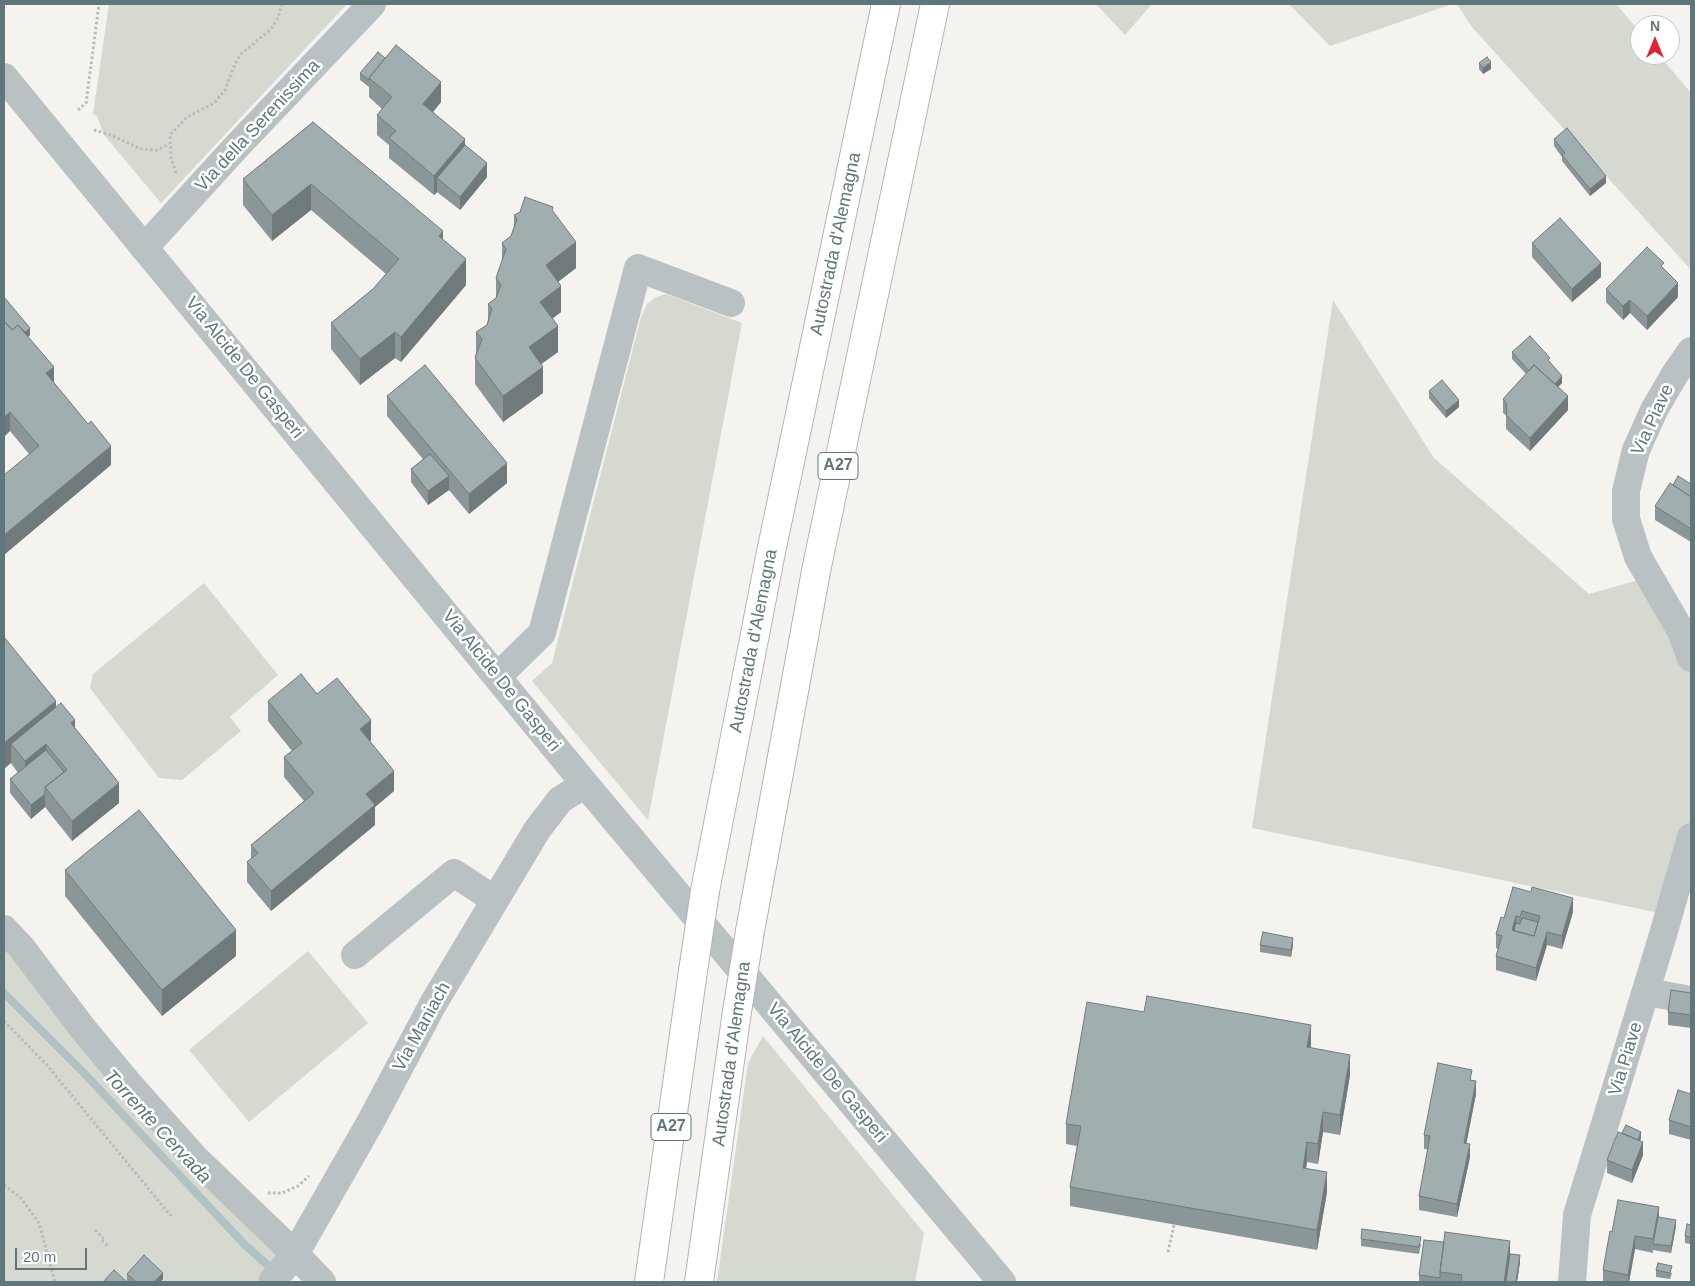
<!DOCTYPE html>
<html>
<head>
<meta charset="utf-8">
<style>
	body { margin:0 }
	#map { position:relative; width:1695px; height:1286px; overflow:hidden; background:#f4f3f0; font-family:Arial,sans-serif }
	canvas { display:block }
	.frame { position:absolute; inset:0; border:5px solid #5f777b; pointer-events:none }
	.north { position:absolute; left:1630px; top:15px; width:50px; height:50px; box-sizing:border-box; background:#fff; border:1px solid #bfc9ca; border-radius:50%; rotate:0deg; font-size:14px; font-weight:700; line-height:20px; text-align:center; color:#5f777b }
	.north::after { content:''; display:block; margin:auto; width:18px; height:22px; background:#e2222c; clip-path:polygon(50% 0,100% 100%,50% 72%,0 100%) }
	.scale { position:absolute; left:15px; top:1248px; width:72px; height:22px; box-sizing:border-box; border:2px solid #5f777b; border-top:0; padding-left:6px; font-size:15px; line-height:18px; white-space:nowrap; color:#5f777b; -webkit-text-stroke:4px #fff; paint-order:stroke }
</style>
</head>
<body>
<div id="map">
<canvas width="1695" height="1286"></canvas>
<div class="frame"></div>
<div class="north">N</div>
<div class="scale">20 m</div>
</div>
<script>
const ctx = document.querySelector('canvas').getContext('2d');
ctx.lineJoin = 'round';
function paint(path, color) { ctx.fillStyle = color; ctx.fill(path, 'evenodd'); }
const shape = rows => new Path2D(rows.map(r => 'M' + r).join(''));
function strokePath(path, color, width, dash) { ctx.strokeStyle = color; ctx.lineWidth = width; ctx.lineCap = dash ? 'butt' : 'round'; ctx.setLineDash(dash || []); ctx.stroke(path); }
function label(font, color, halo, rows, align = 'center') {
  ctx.font = font + ' Arial,sans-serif'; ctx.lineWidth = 5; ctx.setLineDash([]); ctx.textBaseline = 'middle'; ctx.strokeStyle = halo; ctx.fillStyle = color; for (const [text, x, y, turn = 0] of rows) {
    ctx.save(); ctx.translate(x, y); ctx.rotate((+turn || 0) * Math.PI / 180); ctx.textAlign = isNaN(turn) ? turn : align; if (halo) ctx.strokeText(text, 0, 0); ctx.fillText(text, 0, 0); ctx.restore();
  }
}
paint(shape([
	[109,4,347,4,161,203,104,135,97,116,93,114],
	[1096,4,1152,4,1125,35],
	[1289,4,1452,4,1330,46],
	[1457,4,1616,4,1640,32,1640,55,1659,55,1691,93,1691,270,1472,27],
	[666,294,742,323,648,820,532,681,552,663,641,317,647,304,656,297],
	[1333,300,1434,458,1589,594,1649,577,1691,658,1691,837,1669,915,1252,828],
	[204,583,278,675,230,717,241,731,182,780,159,778,90,688,93,674],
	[4,929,295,1254,272,1282,4,1282],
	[308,951,368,1023,249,1122,189,1050],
	[763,1036,924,1233,915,1282,717,1282,748,1063]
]), '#d5d9cf');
strokePath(shape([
	[4,993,84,1073,244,1244,274,1271]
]), '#b0c3c2', 8);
const highway = shape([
	[705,891,770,557,886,4],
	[750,931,817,566,935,4],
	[649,1282,693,971],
	[699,1282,736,1018]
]);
strokePath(highway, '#aeb4b6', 30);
strokePath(shape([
	[78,110,86,103,99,4],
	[94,130,111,135,141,149,157,150,169,144],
	[176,173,171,158,170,135,187,117,214,103,225,90,235,64,241,54,270,30,278,18,282,4],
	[4,1021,46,1064,171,1216],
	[4,1185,20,1197,39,1223,55,1282],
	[268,1193,282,1193,298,1186,309,1176],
	[95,1230,103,1238,101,1240,109,1247],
	[1168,1252,1174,1225]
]), '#b7bbbc', 3, [2.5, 2.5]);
strokePath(shape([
	[4,77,585,784,1002,1282],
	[144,248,238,145,372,4],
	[1691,351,1675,374,1654,410,1636,450,1626,491,1626,519,1638,557,1681,631,1691,658],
	[497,677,542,633,638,268,731,303],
	[4,929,21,947,84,1030,128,1083,195,1158,295,1254,322,1282],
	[355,955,454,873,495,900],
	[1646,992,1691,1000],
	[272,1282,295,1254,371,1121,433,1004,537,830,560,800,585,784],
	[1572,1282,1577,1215,1662,938,1691,837]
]), '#bac1c3', 28);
strokePath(highway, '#fff', 28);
const highwayBridge = shape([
	[693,971,705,891],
	[736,1018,750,931]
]);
strokePath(highwayBridge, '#aeb4b6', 30, []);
strokePath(highwayBridge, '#fff', 28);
paint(shape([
	[1479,63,1491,69,1483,74,1479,69],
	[360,73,441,102,433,112,465,145,487,177,460,210,437,192,434,195,389,158,389,145,377,135,377,115,382,109,369,97,369,87,360,80],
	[313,122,443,239,466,285,401,362,395,358,360,385,331,349,331,323,373,289,386,274,311,210,272,241,243,205,243,179],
	[1554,139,1606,183,1590,196,1562,161,1562,157,1554,146],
	[553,212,576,268,558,282,561,312,553,318,558,352,541,364,543,393,503,422,475,384,475,358,476,353,476,332,487,325,488,320,488,304,496,298,496,278,502,261,502,243,511,236,514,226,514,215],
	[1532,243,1601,277,1572,302,1532,257],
	[1664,269,1678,297,1647,330,1630,313,1623,320,1606,302,1606,289],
	[4,297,30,335,28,336,54,383,111,465,29,454,10,431],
	[1512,352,1550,362,1562,383,1558,387,1568,410,1530,451,1506,429,1506,415,1503,413,1503,399,1526,374,1512,359],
	[1429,391,1459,407,1446,418,1429,398],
	[387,396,507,483,469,514,449,490,428,505,411,482,411,469,423,459,387,416],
	[1691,484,1691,542,1655,520,1655,506,1673,485],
	[4,637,56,707,75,728,119,803,72,841,45,807,31,819,10,793,10,779,18,773,11,763],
	[317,694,371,740,370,741,394,791,375,807,375,825,271,911,247,882,247,862,251,859,251,845,304,801,284,777,284,757,292,751,268,721,268,701],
	[65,870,236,956,162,1016,65,896],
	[1513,887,1573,912,1562,949,1547,945,1536,981,1496,970,1496,956,1498,949,1496,948,1496,934,1504,918],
	[1260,945,1293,945,1291,957,1260,952],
	[1691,993,1691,1028,1668,1025,1668,1012],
	[1311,1045,1311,1048,1350,1075,1340,1135,1323,1132,1318,1164,1307,1162,1306,1168,1327,1192,1317,1250,1070,1206,1070,1187,1077,1146,1066,1144,1066,1124],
	[1472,1080,1476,1094,1466,1143,1470,1157,1457,1217,1419,1210,1419,1196,1428,1149,1424,1149,1424,1135],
	[1691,1094,1691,1140,1669,1134,1669,1120],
	[1622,1133,1641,1138,1640,1141,1643,1155,1632,1183,1607,1173,1607,1160],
	[1659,1217,1676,1226,1671,1253,1653,1250,1653,1253,1635,1249,1629,1282,1603,1282,1603,1270,1612,1232],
	[1691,1225,1691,1244,1685,1243,1685,1236],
	[1361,1239,1421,1244,1419,1254,1361,1246],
	[1510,1254,1520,1262,1517,1282,1419,1282,1419,1275],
	[1656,1270,1672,1273,1670,1279,1656,1277],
	[127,1274,163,1279,160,1282,128,1282,127,1281]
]), '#8a9697');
paint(shape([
	[1491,62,1491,69,1483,74,1483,68],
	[441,82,441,102,423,124,423,104],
	[465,139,465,159,437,178,437,192,434,195,434,176],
	[487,163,487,177,460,210,460,197],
	[1606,176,1606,183,1590,196,1590,189],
	[311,184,311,210,272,241,272,215],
	[443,231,443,257,439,236],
	[576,242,576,268,546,291,546,265],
	[466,259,466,285,401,362,401,337],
	[1601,263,1601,277,1572,302,1572,289],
	[1678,283,1678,297,1647,330,1647,316],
	[561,286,561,312,540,328,540,302],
	[1630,300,1630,313,1623,320,1623,306],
	[558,326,558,352,529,373,529,347],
	[30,328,30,335,12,350,12,344],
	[395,332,395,358,360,385,360,359],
	[54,367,54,386,46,373],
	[543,367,543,393,503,422,503,396],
	[1562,376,1562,383,1551,394,1551,387],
	[1568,396,1568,410,1530,451,1530,438],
	[1459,400,1459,407,1446,418,1446,411],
	[10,412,10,431,4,437,4,417],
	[111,446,111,465,4,555,4,535],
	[507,463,507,483,469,514,469,494],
	[449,476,449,490,428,505,428,491],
	[56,701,56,727,11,744,11,763,4,769,4,743],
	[75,720,75,740,71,723],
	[371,720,371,740,360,749,360,729],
	[46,744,46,764,25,781,25,761],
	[394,771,394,791,375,807,375,825,271,911,271,891,366,794],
	[119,783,119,803,72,841,72,821],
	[45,794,45,807,31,819,31,805],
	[1573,898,1573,912,1562,949,1562,936],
	[1516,916,1516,930,1514,938,1512,930],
	[236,930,236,956,162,1016,162,990],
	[1547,932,1547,945,1536,981,1536,968],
	[1293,938,1293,945,1291,957,1291,950],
	[1311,1025,1311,1045,1307,1067,1307,1047],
	[1350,1055,1350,1075,1340,1135,1340,1115],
	[1476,1081,1476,1094,1464,1156,1464,1143],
	[1323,1112,1323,1132,1318,1164,1318,1144],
	[1641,1132,1641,1138,1635,1152,1635,1145],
	[1307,1142,1307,1162,1303,1187,1303,1168],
	[1643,1142,1643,1155,1632,1183,1632,1170],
	[1470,1144,1470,1157,1457,1217,1457,1204],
	[1327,1172,1327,1192,1317,1250,1317,1230],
	[1659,1207,1659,1221,1653,1244,1653,1253,1653,1239],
	[1676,1220,1676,1226,1671,1253,1671,1246],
	[1635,1236,1635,1249,1629,1282,1628,1282,1628,1275],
	[1510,1241,1510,1261,1507,1282,1504,1282],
	[1520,1255,1520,1262,1517,1282,1516,1282],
	[163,1273,163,1279,160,1282,154,1282]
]), '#717a7b');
const building = shape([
	[396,45,441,82,423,104,465,139,434,176,389,138,396,131,377,115,392,97,369,78,396,45],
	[378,52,385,58,369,78,369,80,360,73,378,52],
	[1487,57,1491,62,1483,68,1479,63,1487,57],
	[313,122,443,231,439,236,466,259,401,337,395,332,360,359,331,323,373,289,399,259,311,184,272,215,243,179,313,122],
	[1567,128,1606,176,1590,189,1562,155,1565,153,1554,139,1567,128],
	[465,145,487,163,460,197,437,178,465,145],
	[525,197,553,207,552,210,576,242,546,265,561,286,540,302,558,326,529,347,543,367,503,396,475,358,482,339,476,332,487,325,492,309,488,304,496,298,501,285,496,278,506,249,502,243,511,236,517,219,514,215,520,212,525,197],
	[1560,218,1601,263,1572,289,1532,243,1560,218],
	[1647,247,1664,263,1661,266,1678,283,1647,316,1630,300,1623,306,1606,289,1647,247],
	[4,297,30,328,25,332,18,325,12,330,4,321,4,297],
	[4,321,12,330,18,325,54,367,46,373,88,424,91,421,111,446,4,535,4,475,39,446,10,412,4,417,4,321],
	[1530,336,1550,358,1548,360,1562,376,1555,384,1534,365,1529,371,1512,352,1530,336],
	[425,365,507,463,469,494,387,396,425,365],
	[1534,365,1568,396,1530,438,1506,415,1507,413,1506,402,1503,399,1534,365],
	[1442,380,1459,400,1446,411,1429,391,1442,380],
	[430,454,449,476,428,491,411,469,430,454],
	[1678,476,1691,484,1691,497,1673,485,1678,476],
	[1670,483,1691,497,1691,529,1655,506,1670,483],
	[4,637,56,701,4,743,4,637],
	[301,674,317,694,337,678,371,720,360,729,394,771,366,794,375,805,271,891,247,862,258,853,251,845,314,793,284,757,302,743,268,701,301,674],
	[61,703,75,720,71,723,119,783,72,821,45,787,67,770,46,744,25,761,11,744,61,703],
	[46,750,64,772,45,787,45,794,31,805,10,779,46,750],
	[139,810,236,930,162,990,65,870,139,810],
	[1513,887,1531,892,1532,887,1573,898,1562,936,1547,932,1536,968,1496,956,1502,936,1496,934,1501,917,1504,918,1513,887],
	[1522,911,1540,916,1534,936,1512,930,1516,916,1520,917,1522,911],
	[1522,918,1538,922,1534,936,1514,931,1516,923,1520,924,1522,918],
	[1263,932,1293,938,1291,950,1260,945,1263,932],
	[1671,990,1691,993,1691,1015,1668,1012,1671,990],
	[1147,996,1311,1025,1307,1047,1350,1055,1340,1115,1323,1112,1318,1144,1307,1142,1303,1168,1327,1172,1317,1230,1070,1187,1081,1126,1066,1124,1087,1002,1144,1012,1147,996],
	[1438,1063,1472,1070,1470,1080,1476,1081,1464,1143,1470,1144,1457,1204,1419,1196,1430,1136,1424,1135,1438,1063],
	[1678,1090,1691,1094,1691,1127,1669,1120,1678,1090],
	[1626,1125,1641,1132,1638,1140,1622,1133,1626,1125],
	[1618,1132,1643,1142,1632,1170,1607,1160,1618,1132],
	[1618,1200,1659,1207,1653,1239,1635,1236,1628,1275,1603,1270,1610,1231,1612,1232,1618,1200],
	[1658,1217,1676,1220,1671,1246,1653,1244,1658,1217],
	[1687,1224,1691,1225,1691,1237,1685,1236,1687,1224],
	[1362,1229,1421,1237,1419,1247,1361,1239,1362,1229],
	[1445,1232,1510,1241,1504,1282,1461,1282,1462,1275,1440,1272,1445,1232],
	[1424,1240,1444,1242,1440,1272,1440,1278,1419,1275,1424,1240],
	[1510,1254,1520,1255,1516,1282,1506,1282,1510,1254],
	[144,1255,163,1273,154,1282,136,1282,127,1274,144,1255],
	[1658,1263,1672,1266,1670,1273,1656,1270,1658,1263],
	[114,1270,127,1282,103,1282,114,1270]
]);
paint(building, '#a1aeb0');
strokePath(building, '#717a7b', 1);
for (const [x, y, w] of [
	[838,466,40],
	[671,1127,40]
]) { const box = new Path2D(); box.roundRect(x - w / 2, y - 13.5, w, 27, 4); ctx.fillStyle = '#fff'; ctx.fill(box); strokePath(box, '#5f777b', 1); }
label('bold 16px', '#5f777b', null, [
	["A27",838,466],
	["A27",671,1127]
]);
label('18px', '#5f777b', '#fff', [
	["Via della Serenissima",258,126,-47],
	["Autostrada d'Alemagna",836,244,-78],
	["Via Alcide De Gasperi",244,368,51],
	["Via Piave",1653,420,-65],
	["Autostrada d'Alemagna",754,641,-79],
	["Via Alcide De Gasperi",501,681,51],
	["Via Maniach",422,1027,-61],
	["Autostrada d'Alemagna",732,1054,-82],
	["Via Piave",1626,1059,-73],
	["Via Alcide De Gasperi",827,1073,50]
]);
label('italic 19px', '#5a7877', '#fff', [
	["Torrente Cervada",157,1127,47]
]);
</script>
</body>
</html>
